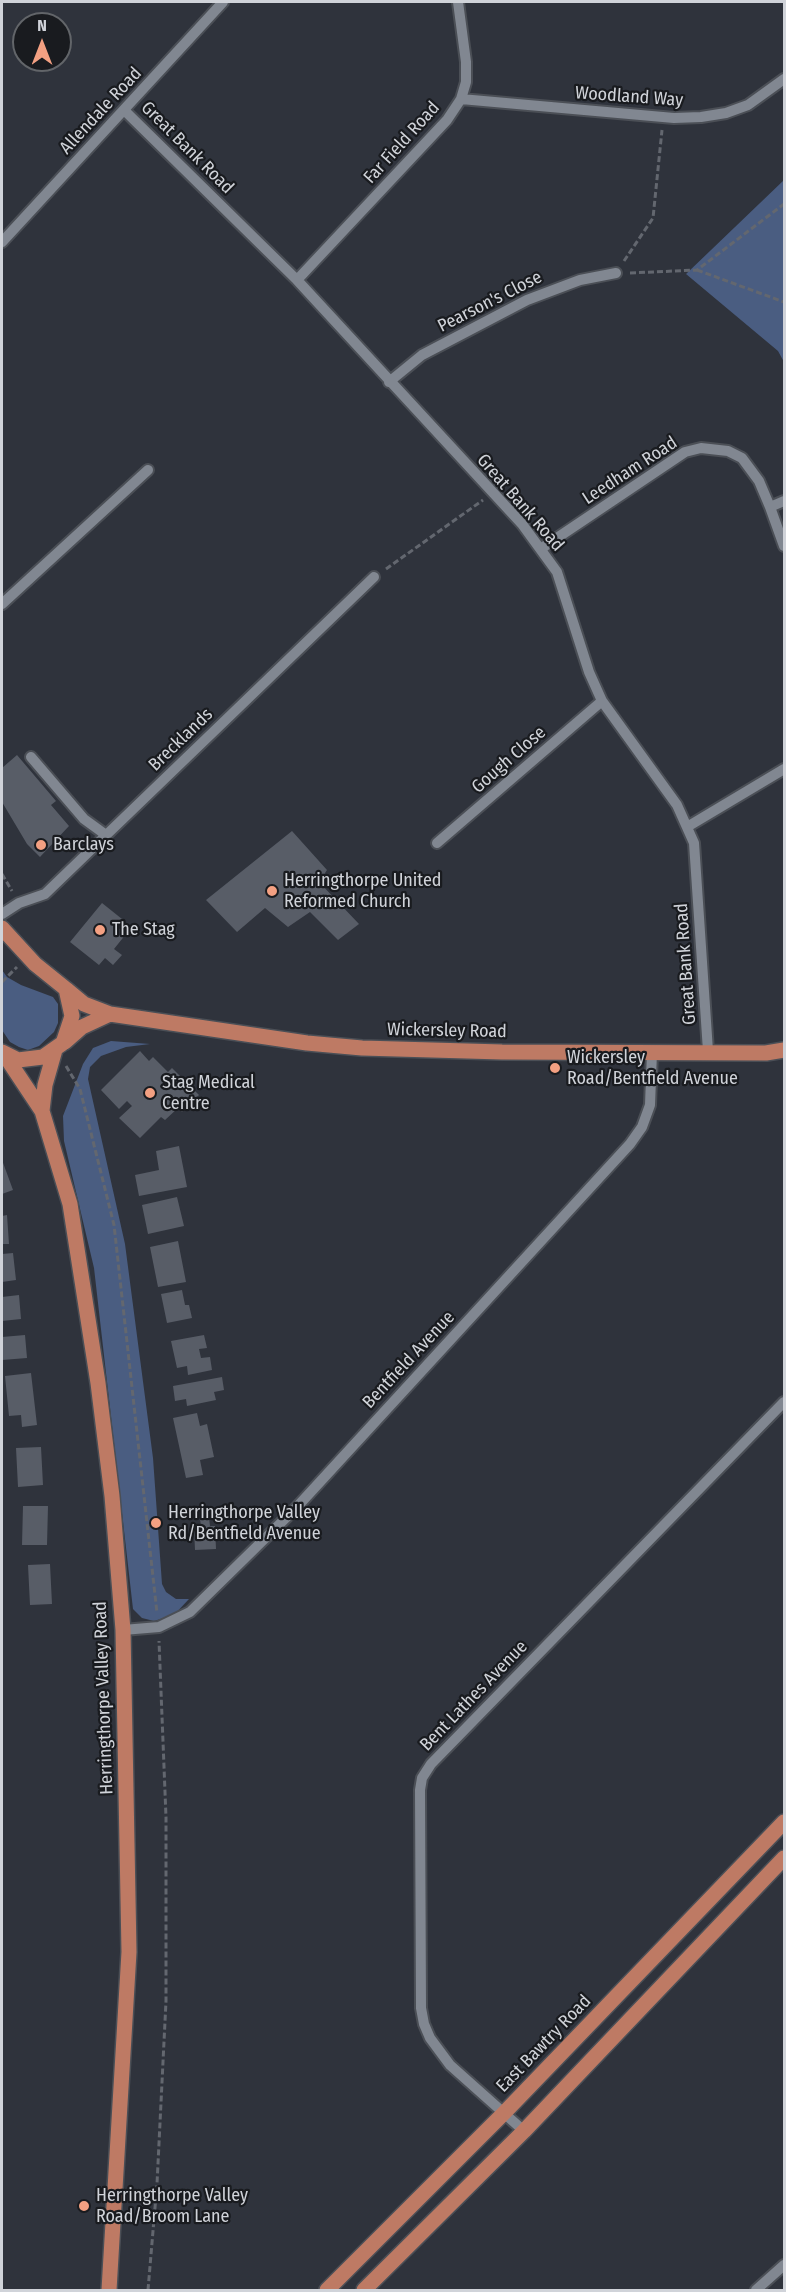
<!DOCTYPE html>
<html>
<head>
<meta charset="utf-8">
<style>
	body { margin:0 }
	#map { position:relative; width:786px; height:2292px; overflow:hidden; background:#2f333c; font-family:"Fira Sans Condensed",sans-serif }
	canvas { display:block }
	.frame { position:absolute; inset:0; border:3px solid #d0d3d9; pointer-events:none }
	.north { position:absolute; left:12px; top:12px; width:60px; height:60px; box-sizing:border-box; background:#191b1f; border:2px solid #626569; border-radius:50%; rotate:0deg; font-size:16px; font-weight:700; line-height:24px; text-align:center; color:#d0d3d9 }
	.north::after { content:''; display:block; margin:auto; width:21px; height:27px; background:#f3a082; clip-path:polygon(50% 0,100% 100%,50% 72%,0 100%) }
</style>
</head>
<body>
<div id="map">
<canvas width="786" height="2292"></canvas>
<div class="frame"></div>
<div class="north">N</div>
</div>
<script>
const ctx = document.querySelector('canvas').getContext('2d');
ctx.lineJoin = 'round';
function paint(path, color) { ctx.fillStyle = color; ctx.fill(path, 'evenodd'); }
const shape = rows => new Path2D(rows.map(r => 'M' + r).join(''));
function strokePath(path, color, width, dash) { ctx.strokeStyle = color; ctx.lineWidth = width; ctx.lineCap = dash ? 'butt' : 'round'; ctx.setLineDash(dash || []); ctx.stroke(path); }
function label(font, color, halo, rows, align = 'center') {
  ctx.font = font + ' "Fira Sans Condensed",sans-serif'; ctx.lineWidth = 4.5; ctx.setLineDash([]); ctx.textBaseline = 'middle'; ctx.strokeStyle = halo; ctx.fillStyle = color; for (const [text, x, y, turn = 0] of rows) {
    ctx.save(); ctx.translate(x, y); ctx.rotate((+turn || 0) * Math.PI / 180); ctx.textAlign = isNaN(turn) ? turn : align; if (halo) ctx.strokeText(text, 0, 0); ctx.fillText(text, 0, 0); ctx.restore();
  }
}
paint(shape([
	[784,180,784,362,778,351,686,274],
	[2,970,7,977,21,985,53,997,58,1004,58,1023,54,1032,39,1046,28,1050,19,1047,10,1042,2,1030],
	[111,1041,150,1044,126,1047,101,1056,90,1067,88,1079,125,1244,153,1458,162,1584,166,1592,176,1599,189,1599,174,1615,154,1621,142,1618,133,1609,94,1268,64,1141,63,1116,83,1064,93,1048]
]), '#4a5d81');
paint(shape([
	[17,755,56,801,51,805,69,826,40,857,27,844,2,802,2,768],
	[292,831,327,870,319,882,359,924,338,940,310,912,288,927,265,908,237,932,206,900],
	[102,903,122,919,116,926,126,934,114,949,122,955,113,965,105,958,99,965,70,942],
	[140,1051,149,1061,153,1057,168,1072,172,1068,199,1095,182,1112,178,1108,165,1120,161,1117,140,1138,119,1118,132,1106,127,1101,119,1109,101,1090],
	[179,1146,187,1187,139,1196,135,1175,159,1170,156,1151],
	[2,1160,13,1190,2,1194],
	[177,1197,184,1226,148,1234,142,1205],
	[7,1215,9,1244,2,1244,2,1216],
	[178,1241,186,1282,158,1287,150,1247],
	[13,1253,16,1280,2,1282,2,1254],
	[182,1290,185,1305,189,1305,192,1318,167,1323,161,1294],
	[19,1295,21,1319,2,1321,2,1297],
	[25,1335,27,1358,2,1360,2,1337],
	[204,1335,207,1348,199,1349,201,1358,210,1357,212,1370,188,1375,187,1366,177,1368,171,1341],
	[31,1373,37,1425,22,1427,21,1415,9,1416,5,1376],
	[222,1377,224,1390,214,1392,216,1400,187,1406,186,1399,175,1401,173,1386],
	[197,1413,200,1426,207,1424,214,1457,200,1460,203,1475,186,1478,173,1418],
	[41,1447,43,1485,18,1487,16,1448],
	[23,1506,48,1506,47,1545,22,1545],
	[200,1518,209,1518,210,1526,215,1526,216,1549,195,1550,194,1529,201,1528],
	[50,1564,52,1604,30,1605,28,1565]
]), '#585d67');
const minor = shape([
	[461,99,674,118,701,117,726,113,748,105,784,79],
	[125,111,297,280,522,524,557,572,589,672,602,701,677,805,694,843,708,1051],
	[2,242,223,2],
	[297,280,447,120,461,99,466,82,466,62,458,2],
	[389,382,422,355,527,300,580,280,616,273],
	[770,507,784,546],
	[542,548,685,452,701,448,728,451,742,458,759,481,770,507,784,501],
	[2,604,148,470],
	[31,757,84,819,106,835],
	[687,827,784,769],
	[437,843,602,701],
	[2,914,19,903,45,894,374,577],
	[123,1630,159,1627,190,1612,296,1508,630,1144,642,1127,650,1105,652,1052],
	[524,2131,450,2065,430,2038,424,2024,421,2008,420,1790,422,1778,431,1764,784,1402],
	[756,2290,784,2265]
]);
const major = shape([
	[2,928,35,964,66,989,72,1016,63,1043,43,1057,18,1060,2,1052],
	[66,989,84,1004,110,1014,307,1043,362,1048,502,1052,766,1053,784,1050],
	[65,1042,82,1027,110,1014],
	[4,1054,42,1111,70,1204,98,1383,112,1496,123,1630,129,1952,109,2290],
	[42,1111,45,1085,55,1050],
	[327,2290,504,2113,784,1822],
	[364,2290,524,2131,784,1858]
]);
strokePath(minor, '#4b4f56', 14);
strokePath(major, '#4b4f56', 18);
strokePath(shape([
	[624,261,653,218,662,130],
	[697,270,784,302],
	[630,273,697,270,784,204],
	[386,569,483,500],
	[2,874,12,891],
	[2,982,17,967],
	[66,1066,80,1089,114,1225,157,1613],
	[148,2290,157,2184,166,2001,166,1817,159,1641]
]), '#63676f', 3, [6, 3]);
strokePath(minor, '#818791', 10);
strokePath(major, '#be7a64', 15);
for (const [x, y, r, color] of [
	[41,845,6,"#f3a082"],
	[272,891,6,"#f3a082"],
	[100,930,6,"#f3a082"],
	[555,1068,6,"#f3a082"],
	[150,1093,6,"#f3a082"],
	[156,1523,6,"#f3a082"],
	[84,2206,6,"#f3a082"]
]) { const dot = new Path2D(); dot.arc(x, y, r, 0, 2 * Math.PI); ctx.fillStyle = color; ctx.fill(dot); strokePath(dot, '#191b1f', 2); }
label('18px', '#d0d3d9', '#191b1f', [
	["Woodland Way",629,97,4],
	["Allendale Road",101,111,-47],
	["Far Field Road",402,143,-48],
	["Great Bank Road",187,148,45],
	["Pearson's Close",490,302,-27],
	["Leedham Road",630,471,-33],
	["Great Bank Road",520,503,49],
	["Brecklands",181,740,-44],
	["Gough Close",509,760,-41],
	["Great Bank Road",686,964,-94],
	["Wickersley Road",447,1031,1],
	["Bentfield Avenue",409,1360,-47],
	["Bent Lathes Avenue",474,1696,-46],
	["Herringthorpe Valley Road",104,1698,-92],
	["East Bawtry Road",544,2044,-46]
]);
label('18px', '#d0d3d9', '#191b1f', [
	["Barclays",53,845],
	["Herringthorpe United",284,881],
	["Reformed Church",284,902],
	["The Stag",112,930],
	["Wickersley",567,1058],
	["Road/Bentfield Avenue",567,1079],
	["Stag Medical",162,1083],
	["Centre",162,1104],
	["Herringthorpe Valley",168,1513],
	["Rd/Bentfield Avenue",168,1534],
	["Herringthorpe Valley",96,2196],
	["Road/Broom Lane",96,2217]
], 'left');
</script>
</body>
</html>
